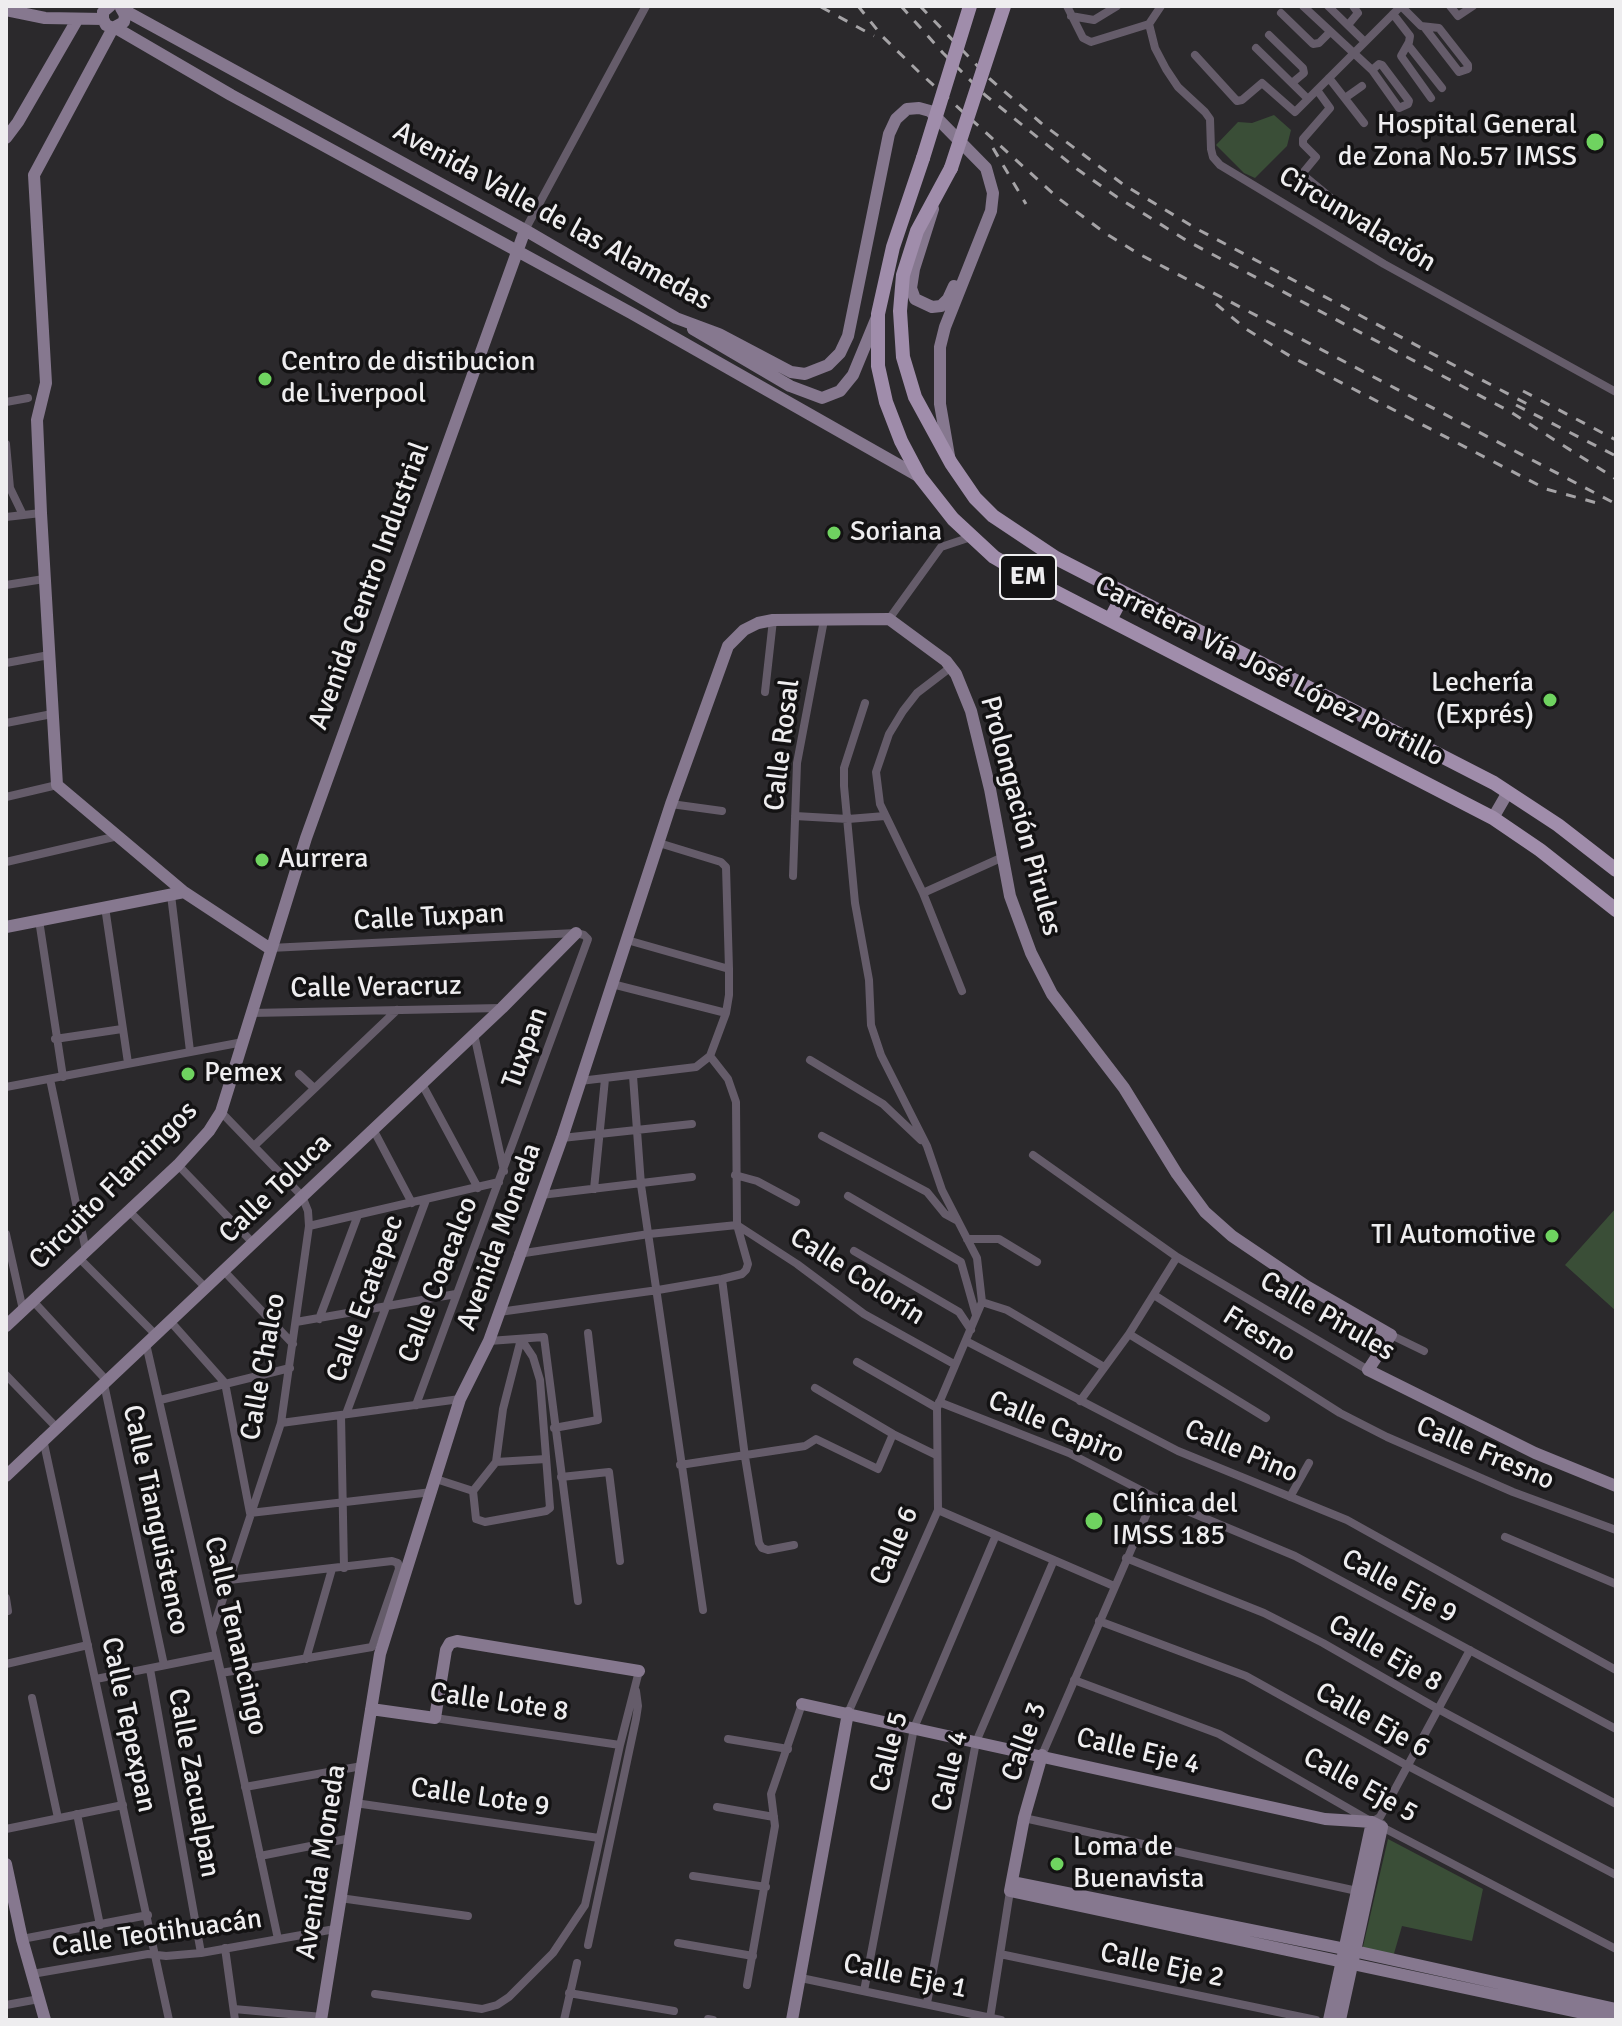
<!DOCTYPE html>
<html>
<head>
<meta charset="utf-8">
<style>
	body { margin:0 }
	#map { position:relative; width:1622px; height:2026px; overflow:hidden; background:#2b292c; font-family:Signika,sans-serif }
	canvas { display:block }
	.frame { position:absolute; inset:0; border:8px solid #eeedef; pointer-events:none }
</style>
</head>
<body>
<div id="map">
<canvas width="1622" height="2026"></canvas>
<div class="frame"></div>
</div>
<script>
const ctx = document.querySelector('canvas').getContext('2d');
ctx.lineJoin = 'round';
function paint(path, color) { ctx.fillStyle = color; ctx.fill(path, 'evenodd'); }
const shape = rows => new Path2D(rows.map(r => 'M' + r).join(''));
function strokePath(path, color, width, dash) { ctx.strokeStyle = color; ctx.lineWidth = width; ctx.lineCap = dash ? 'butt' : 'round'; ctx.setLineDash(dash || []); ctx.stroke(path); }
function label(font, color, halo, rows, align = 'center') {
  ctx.font = font + ' Signika,sans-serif'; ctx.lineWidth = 7; ctx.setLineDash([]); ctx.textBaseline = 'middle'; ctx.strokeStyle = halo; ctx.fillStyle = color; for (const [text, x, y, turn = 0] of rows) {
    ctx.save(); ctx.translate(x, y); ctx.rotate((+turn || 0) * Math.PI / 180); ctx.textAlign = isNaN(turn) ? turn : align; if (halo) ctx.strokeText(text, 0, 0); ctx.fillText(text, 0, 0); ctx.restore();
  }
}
paint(shape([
	[1274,115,1291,130,1287,146,1255,178,1244,173,1216,145,1238,122,1252,123],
	[1616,1208,1616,1311,1565,1265],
	[1388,1839,1483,1889,1472,1941,1402,1926,1393,1957,1362,1951]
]), '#3a4e37');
strokePath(shape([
	[1067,6,1083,38,1091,42,1149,24,1161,6],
	[1303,6,1372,70,1399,108,1408,104,1409,101,1382,65,1379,64,1372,70],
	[1328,6,1365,42],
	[1450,6,1458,16,1473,6],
	[1281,13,1313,44,1319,43,1330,32],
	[1393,14,1410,36,1409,42,1401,56,1431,98],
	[1071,16,1094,20,1117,6],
	[1149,24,1155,48,1166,69,1178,87,1205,112,1210,119,1211,149,1213,157,1220,165,1384,264,1616,392],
	[1348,25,1358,13,1353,6],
	[1269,35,1303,68,1304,73,1292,83],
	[1408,45,1442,88],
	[1256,48,1308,99],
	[1195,55,1237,101,1242,100,1262,83,1295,112,1401,6,1421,26,1439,28,1468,65,1468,69,1459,72,1425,28],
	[1329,78,1364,123],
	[1317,90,1330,108,1303,139,1303,144,1316,157,1302,174,1376,235],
	[1345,98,1362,86],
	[525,230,646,6],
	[6,402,28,398],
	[6,444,10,488,23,515],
	[6,517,41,513],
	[6,585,44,579],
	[889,619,941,547,971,537],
	[6,663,49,655],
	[951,667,917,693,903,711,889,734,876,772,880,804,923,893,962,991],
	[765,692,773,620],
	[6,723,52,714],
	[6,797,57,785],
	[671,804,722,811],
	[795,816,848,819,885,816],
	[6,862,118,836],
	[793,876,797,763,824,620],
	[923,893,1003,857],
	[171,895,190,1051],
	[105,907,128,1063],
	[39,920,63,1077],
	[627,940,729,969],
	[270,948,576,933,584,935,588,939,416,1405],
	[612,984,726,1013],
	[251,1013,501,1008],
	[474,1034,504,1171],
	[55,1039,122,1029],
	[810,1060,883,1104,921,1140],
	[299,1074,314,1088],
	[633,1076,641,1185,703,1610],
	[50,1079,86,1251],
	[580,1081,696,1067,710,1056,726,1013,729,995,729,969,726,867,721,862,659,843],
	[422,1084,478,1188],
	[6,1087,243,1042],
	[373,1129,412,1203],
	[822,1136,927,1192,945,1214,956,1220],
	[562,1138,692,1124],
	[254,1146,397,1010],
	[1033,1155,1177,1257,1368,1370],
	[178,1165,253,1243],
	[735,1175,757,1181,796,1202],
	[594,1189,605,1079],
	[541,1195,692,1177],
	[848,1196,961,1262,976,1315],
	[129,1211,206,1288],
	[309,1226,499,1182],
	[6,1234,23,1310],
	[967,1239,999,1239,1037,1262],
	[854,1251,959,1312,971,1330],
	[518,1254,649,1234,737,1225,797,1264,864,1314,954,1364],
	[79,1258,156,1335],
	[224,1271,293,1344],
	[722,1279,745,1457,759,1543,762,1548,768,1550,794,1545],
	[1154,1295,1340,1413,1387,1437,1513,1492,1616,1530],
	[33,1301,107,1381],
	[982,1302,1007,1310,1104,1367],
	[499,1312,658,1290,722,1279,742,1274,746,1270,748,1264,737,1225,736,1102,728,1079,710,1056],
	[319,1319,358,1215],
	[170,1321,225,1383,250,1513,432,1492],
	[296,1322,456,1294],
	[1129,1334,1266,1418],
	[1391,1335,1424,1351],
	[489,1341,544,1337,578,1601],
	[966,1341,1178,1451,1347,1520,1616,1670],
	[146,1344,221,1673,278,1939],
	[857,1362,937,1408],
	[6,1375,57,1428],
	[104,1384,164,1665],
	[815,1388,893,1434,936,1455],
	[160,1400,290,1368],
	[1080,1401,1129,1334,1177,1257],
	[939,1402,1069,1453,1154,1497,1295,1556,1616,1729],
	[346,1414,426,1200],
	[341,1415,344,1568],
	[281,1423,460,1399],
	[554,1428,598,1420,588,1333],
	[43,1439,169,2020],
	[496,1462,473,1491,476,1519,485,1522,546,1511,550,1508,540,1380,533,1357,521,1339],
	[496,1462,503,1409,521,1339],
	[496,1462,546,1459],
	[680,1465,805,1446,816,1439,878,1469,893,1434],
	[561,1477,609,1472,620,1561],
	[436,1479,473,1491],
	[1290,1497,1309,1463],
	[938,1510,1114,1586],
	[1505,1537,1616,1584],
	[1126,1558,1264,1613,1323,1643,1438,1709,1616,1804],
	[6,1598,8,1611],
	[1099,1621,1246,1676,1408,1766,1616,1875],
	[212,1632,281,1423,309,1226,308,1211,302,1196,221,1112],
	[306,1659,332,1569],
	[6,1664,88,1645],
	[150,1669,201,1953],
	[221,1673,372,1647,399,1569,398,1563,392,1561,229,1580],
	[96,1679,216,1655],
	[1074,1680,1219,1734,1372,1822,1380,1817,1470,1650],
	[32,1698,58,1818],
	[848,1713,938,1510,937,1408,982,1302,977,1258,942,1190,927,1146,881,1055,871,1025,869,980,855,903,844,786,844,768,865,703],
	[435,1718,620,1745],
	[728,1739,788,1749],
	[1042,1755,1154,1497],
	[245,1787,362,1766],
	[355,1803,599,1838],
	[717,1807,774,1817],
	[77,1814,100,1925],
	[1024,1818,1357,1891],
	[1382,1824,1382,1827,1616,1949],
	[6,1829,123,1805],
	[260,1856,351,1838],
	[693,1876,766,1887],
	[340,1898,468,1916],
	[22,1939,148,1915],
	[678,1943,753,1956],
	[588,1945,636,1719,638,1706,636,1691],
	[225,1948,235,2020],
	[1000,1954,1316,2020],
	[32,1974,148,1954,166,1956,201,1953,335,1929],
	[801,1978,1001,2020],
	[747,1985,775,1826,771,1794,802,1704],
	[864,1991,914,1728,996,1535],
	[569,1993,674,2011],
	[375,1994,482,2009,497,2005,509,1997,553,1953,585,1905,620,1745,639,1671],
	[927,2003,976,1742,1054,1560],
	[6,2005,39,1999],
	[234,2009,322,2017],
	[990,2018,1010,1891],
	[708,2019,713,2020],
	[564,2020,577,1963]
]), '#655c6a', 8);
strokePath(shape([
	[110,6,103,12,103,19,106,25,113,28,124,22,125,15,121,8],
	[122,9,525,230,676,318,719,334,791,372,805,374,828,365,840,353,848,336,889,134,896,119,907,109,919,108,930,111,986,168,993,193,991,211,945,327,940,347,940,404,949,456],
	[6,10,45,18,103,19],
	[113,28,34,175,46,383,37,420,41,513,57,785,184,892,269,948],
	[116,28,231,95,631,313,920,477],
	[6,138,18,122,77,20],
	[933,209,914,269,911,288,915,299,932,307,941,306,948,299,954,286],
	[693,329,790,386,822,398,840,391,853,375,877,317],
	[1493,818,1508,792],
	[6,927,184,892],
	[6,1326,178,1165,209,1131,221,1112,306,838,525,230],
	[6,1476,502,1008,576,933],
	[802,1704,1325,1819,1372,1822,1382,1827,1340,2020],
	[371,1709,435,1718,446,1650,450,1643,457,1641,639,1671],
	[1042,1755,1024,1818,1010,1891,1615,2020],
	[6,1864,22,1939,45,2020],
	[1012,1882,1345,1949,1616,2009],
	[321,2020,380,1654,460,1399,489,1341,562,1138,671,804,728,646,744,630,758,623,773,620,889,619,946,661,956,674,971,711,990,789,1010,896,1031,953,1052,994,1124,1088,1177,1174,1205,1212,1232,1236,1306,1286,1391,1335,1368,1370,1535,1453,1616,1486],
	[792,2020,848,1713],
	[1329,2020,1372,1822]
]), '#86788f', 12);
strokePath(shape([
	[923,158,893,247,878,314,878,366,886,402,901,441,920,477,953,519,994,557,1042,585,1493,818,1540,850,1616,910],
	[951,168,917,231,903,275,900,311,903,357,915,397,951,463,975,498,993,516,1056,558,1494,783,1558,825,1616,870],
	[1110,620,1124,593]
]), '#a08dab', 14);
strokePath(shape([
	[858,6,883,37,920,73,1058,198,1105,233,1139,254,1616,504],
	[901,6,943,53,985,95,1077,169,1117,197,1189,242,1509,411,1616,479],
	[920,6,990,79,1041,123,1124,185,1197,229,1531,406],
	[821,7,874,36],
	[993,148,1026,204],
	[1216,304,1246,329,1290,356,1546,489,1597,503],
	[1523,391,1616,440],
	[1516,405,1616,456]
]), '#a5a3a6', 3, [10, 10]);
strokePath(shape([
	[923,158,970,6],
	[951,168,1004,6]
]), '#a08dab', 14);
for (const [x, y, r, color] of [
	[1595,142,10,"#6fd360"],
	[265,379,8,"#6fd360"],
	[834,533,8,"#6fd360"],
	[1550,700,8,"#6fd360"],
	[262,860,8,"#6fd360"],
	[188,1074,8,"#6fd360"],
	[1552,1236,8,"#6fd360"],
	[1094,1521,10,"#6fd360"],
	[1057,1864,8,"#6fd360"]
]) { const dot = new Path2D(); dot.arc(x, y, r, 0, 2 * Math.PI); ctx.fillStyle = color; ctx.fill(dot); strokePath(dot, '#131213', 3); }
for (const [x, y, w] of [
	[1028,577,56]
]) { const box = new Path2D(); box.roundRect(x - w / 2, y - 22, w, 44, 6); ctx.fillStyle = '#131213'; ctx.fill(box); strokePath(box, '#eeedef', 2); }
label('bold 26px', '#eeedef', null, [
	["EM",1028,577]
]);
label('28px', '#eeedef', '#131213', [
	["Hospital General",1577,126,"right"],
	["de Zona No.57 IMSS",1577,158,"right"],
	["Centro de distibucion",281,363],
	["de Liverpool",281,395],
	["Soriana",850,533],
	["Lechería",1534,684,"right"],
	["(Exprés)",1534,716,"right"],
	["Aurrera",278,860],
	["Pemex",204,1074],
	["TI Automotive",1536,1236,"right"],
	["Clínica del",1112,1505],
	["IMSS 185",1112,1537],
	["Loma de",1073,1848],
	["Buenavista",1073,1880]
], 'left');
label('28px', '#eeedef', '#131213', [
	["Avenida Valle de las Alamedas",552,217,29],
	["Circunvalación",1357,220,31],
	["Avenida Centro Industrial",370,586,-70],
	["Carretera Vía José López Portillo",1269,672,27],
	["Calle Rosal",783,745,-83],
	["Prolongación Pirules",1020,816,75],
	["Calle Tuxpan",429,918,-3],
	["Calle Veracruz",376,988,-1],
	["Tuxpan",526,1048,-70],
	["Circuito Flamingos",114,1186,-45],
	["Calle Toluca",276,1189,-44],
	["Avenida Moneda",500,1237,-70],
	["Calle Colorín",857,1277,33],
	["Calle Coacalco",439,1280,-69],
	["Calle Ecatepec",366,1299,-70],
	["Calle Pirules",1327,1317,30],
	["Fresno",1259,1335,32],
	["Calle Chalco",264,1367,-80],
	["Calle Capiro",1056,1428,23],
	["Calle Pino",1241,1452,23],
	["Calle Fresno",1485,1454,23],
	["Calle Tianguistenco",155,1520,78],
	["Calle 6",895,1546,-67],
	["Calle Eje 9",1399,1587,28],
	["Calle Tenancingo",235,1636,77],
	["Calle Eje 8",1385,1654,30],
	["Calle Lote 8",499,1703,8],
	["Calle Eje 6",1372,1721,29],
	["Calle Tepexpan",128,1725,78],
	["Calle 3",1025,1742,-70],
	["Calle 5",890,1752,-76],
	["Calle Eje 4",1138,1752,13],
	["Calle 4",951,1771,-77],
	["Calle Zacualpan",193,1783,80],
	["Calle Eje 5",1360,1786,29],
	["Calle Lote 9",480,1798,8],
	["Avenida Moneda",322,1862,-81],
	["Calle Teotihuacán",157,1934,-8],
	["Calle Eje 2",1162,1966,12],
	["Calle Eje 1",905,1977,12]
]);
</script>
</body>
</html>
